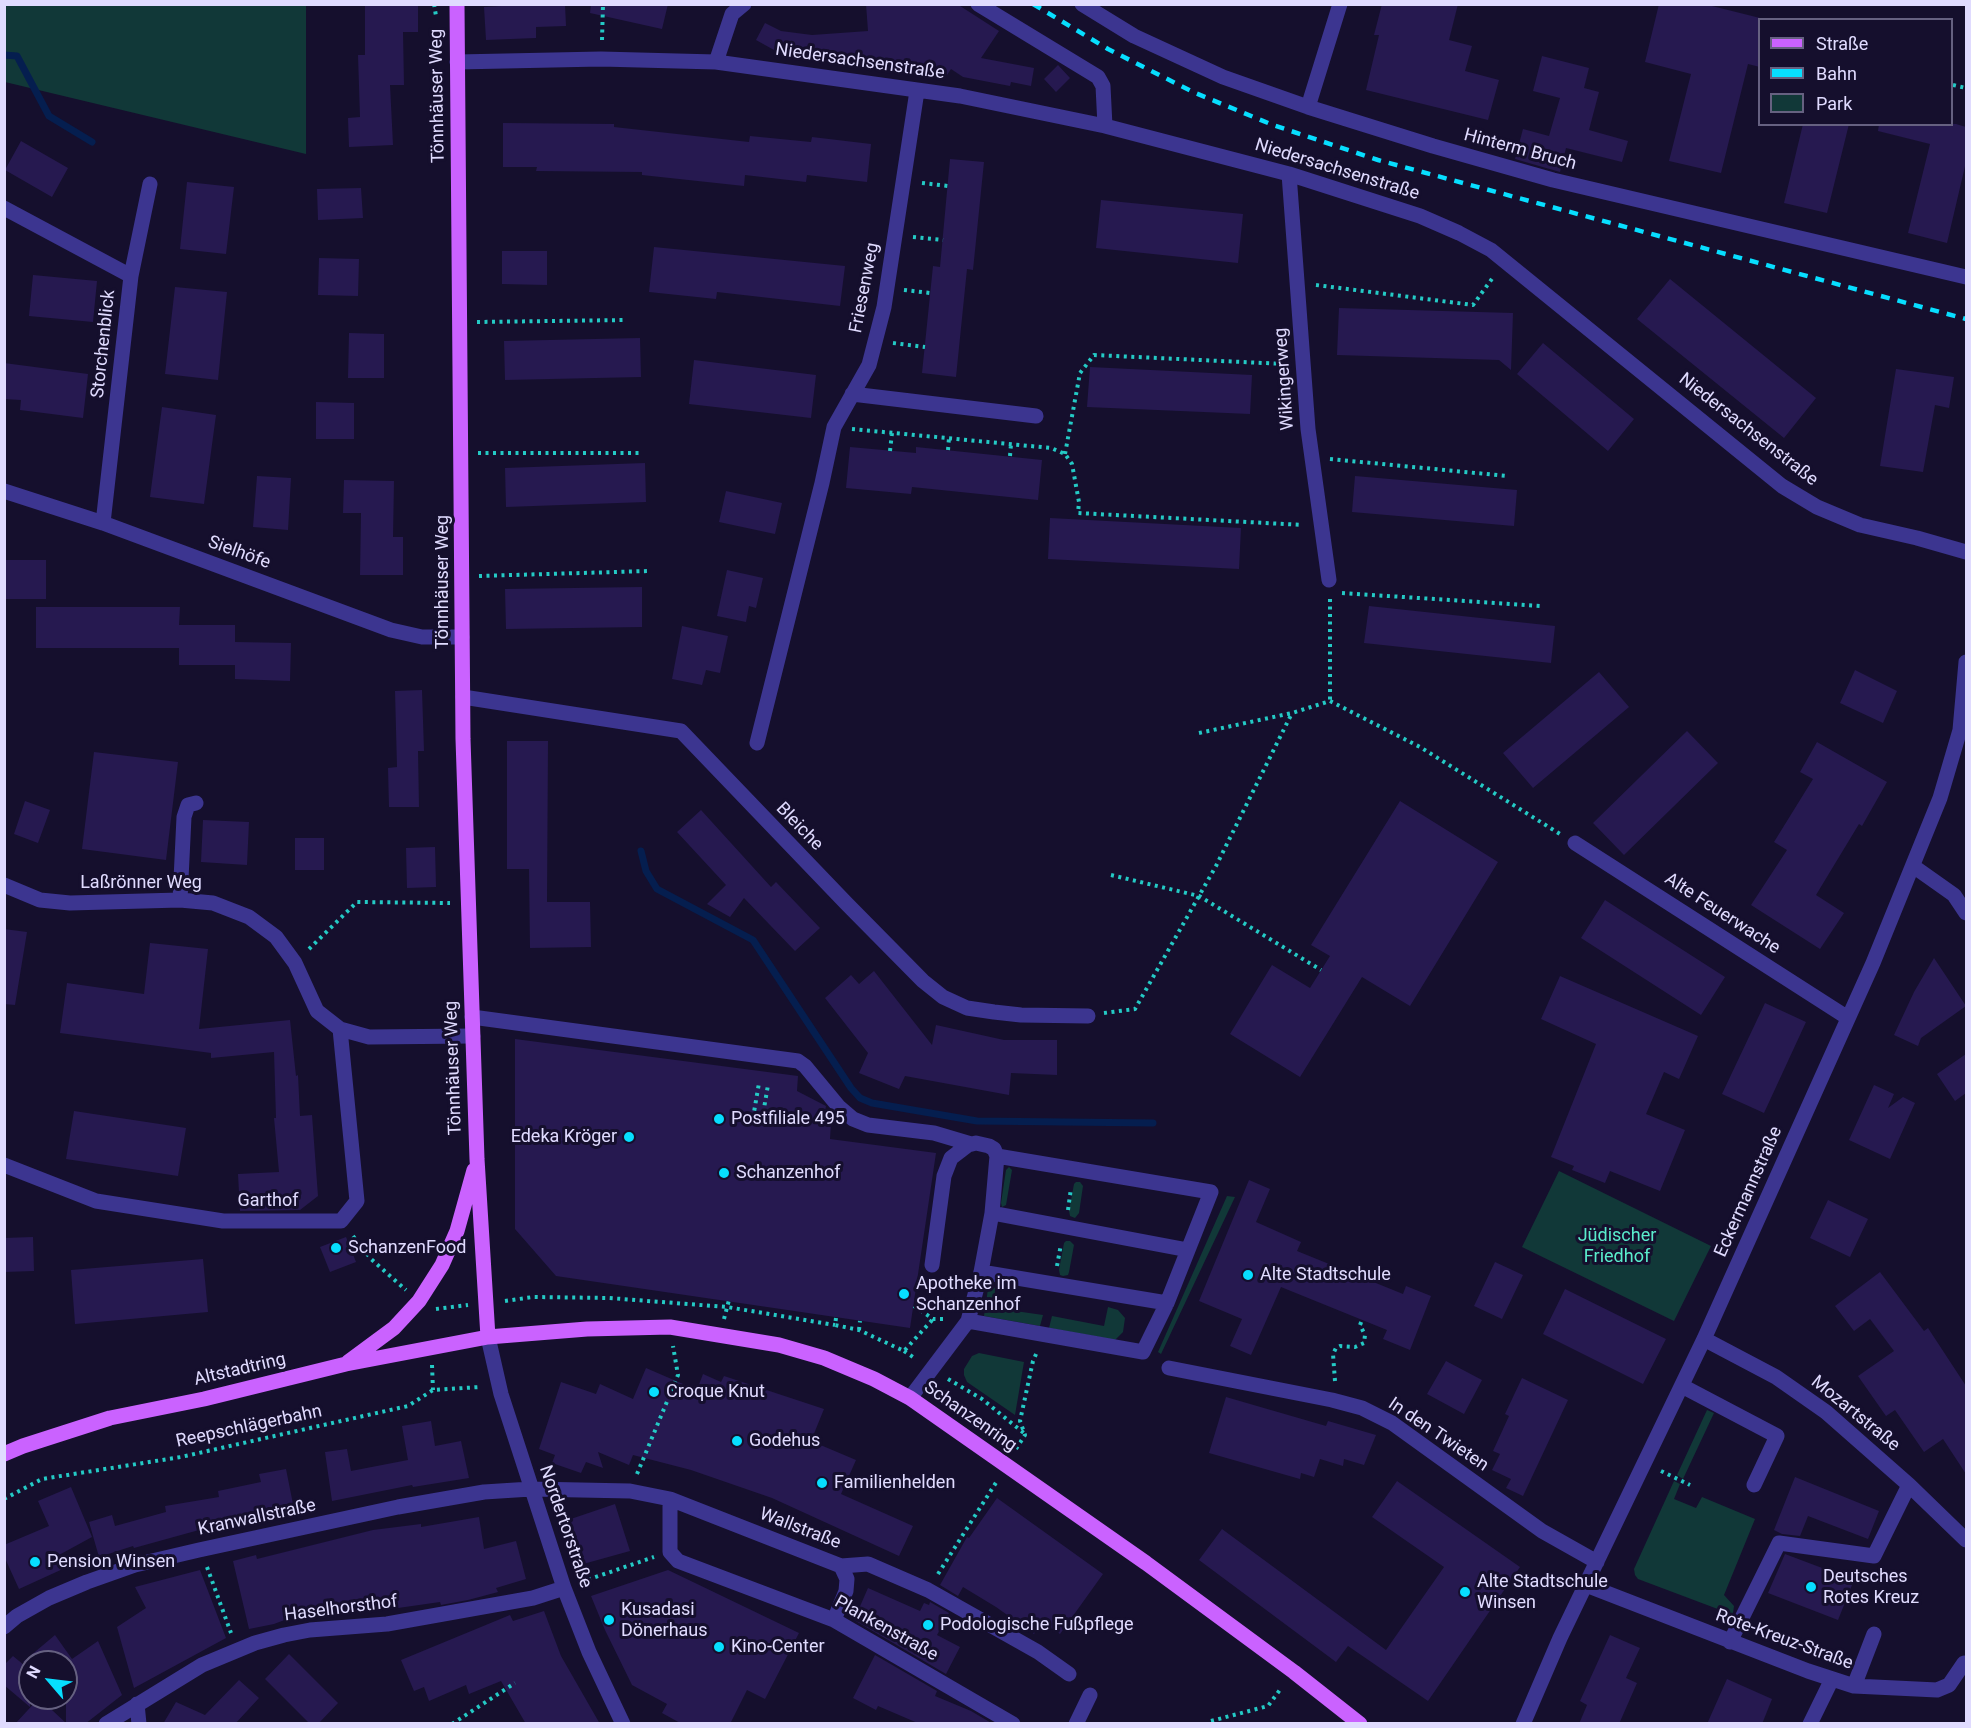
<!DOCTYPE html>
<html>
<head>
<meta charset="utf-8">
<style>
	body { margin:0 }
	#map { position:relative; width:1971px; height:1728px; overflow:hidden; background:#150f2d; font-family:Roboto,sans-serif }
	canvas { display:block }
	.frame { position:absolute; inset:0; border:6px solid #e0dbff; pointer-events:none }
	.legend { position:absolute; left:1758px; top:18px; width:195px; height:108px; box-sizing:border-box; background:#150f2d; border:2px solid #666181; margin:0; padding:8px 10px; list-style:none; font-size:18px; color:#e0dbff }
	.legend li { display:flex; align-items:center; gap:12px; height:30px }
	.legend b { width:30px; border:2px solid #666181 }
	.north { position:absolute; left:18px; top:1650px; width:60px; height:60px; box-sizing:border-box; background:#150f2d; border:2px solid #666181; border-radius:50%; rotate:298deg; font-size:16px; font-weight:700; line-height:24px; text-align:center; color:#e0dbff }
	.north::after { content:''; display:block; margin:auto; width:21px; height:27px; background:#07deff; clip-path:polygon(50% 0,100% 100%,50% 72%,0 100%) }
</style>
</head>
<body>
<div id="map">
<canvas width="1971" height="1728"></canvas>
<div class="frame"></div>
<ul class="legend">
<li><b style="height:8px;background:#ca62ff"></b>Straße</li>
<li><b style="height:8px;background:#07deff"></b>Bahn</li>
<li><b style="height:16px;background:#113838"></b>Park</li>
</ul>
<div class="north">N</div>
</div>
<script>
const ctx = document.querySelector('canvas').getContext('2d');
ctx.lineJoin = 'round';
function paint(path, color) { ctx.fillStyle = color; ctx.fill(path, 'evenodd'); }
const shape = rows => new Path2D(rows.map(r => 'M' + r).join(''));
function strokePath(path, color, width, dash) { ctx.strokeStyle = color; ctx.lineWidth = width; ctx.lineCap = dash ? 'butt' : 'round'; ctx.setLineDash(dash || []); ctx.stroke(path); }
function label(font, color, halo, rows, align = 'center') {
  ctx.font = font + ' Roboto,sans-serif'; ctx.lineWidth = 6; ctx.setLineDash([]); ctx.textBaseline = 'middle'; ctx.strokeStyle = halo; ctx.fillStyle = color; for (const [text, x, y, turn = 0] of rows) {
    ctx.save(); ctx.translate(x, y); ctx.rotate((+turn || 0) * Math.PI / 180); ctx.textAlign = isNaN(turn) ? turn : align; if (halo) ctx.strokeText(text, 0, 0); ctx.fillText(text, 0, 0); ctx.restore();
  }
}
paint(shape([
	[5,4,306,5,306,154,5,82],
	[1009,1167,1012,1170,1006,1205,1002,1207,1001,1203,1006,1170],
	[1559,1171,1711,1246,1674,1321,1522,1247],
	[1076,1182,1080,1182,1083,1186,1079,1213,1075,1218,1070,1216,1069,1211,1074,1184],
	[1227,1196,1235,1197,1161,1354,1158,1352],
	[1066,1241,1070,1241,1074,1245,1069,1272,1068,1275,1063,1276,1060,1275,1059,1270,1064,1243],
	[991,1286,995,1288,994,1308,1043,1315,1040,1326,984,1316,988,1289],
	[1108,1307,1118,1310,1125,1318,1123,1332,1115,1340,1049,1328,1052,1316,1104,1326],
	[979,1353,1024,1362,1015,1415,967,1382,964,1375,964,1369,972,1356],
	[1707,1410,1714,1413,1683,1479,1677,1475],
	[1674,1481,1680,1484,1674,1499,1696,1508,1702,1497,1755,1519,1724,1595,1734,1606,1733,1613,1731,1614,1638,1579,1635,1575,1634,1569]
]), '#113838');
strokePath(shape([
	[4,55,17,56,49,116,92,142],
	[641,851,646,871,657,889,753,940,851,1088,860,1098,872,1103,977,1121,1153,1123]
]), '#051e4f', 7);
paint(shape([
	[365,4,418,4,418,32,403,32,404,85,390,85,393,145,349,147,348,118,360,117,358,55,365,55],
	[535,4,565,4,566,26,536,27,536,38,486,40,484,7],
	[591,4,668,4,662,29,590,13],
	[866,4,957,4,999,31,981,58,1034,68,1031,86,1011,82,1010,86,963,77,951,69,947,75,934,66,901,69,901,62,871,64,870,62,862,63,862,59,852,59,852,56,843,57,843,53,812,55,774,50,756,40,765,23,781,31,812,35,868,31],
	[1382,4,1458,4,1449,40,1472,46,1465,71,1499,80,1488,120,1366,90,1379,35,1374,35],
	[1659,4,1704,4,1760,18,1760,67,1748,64,1721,173,1669,161,1691,74,1645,62],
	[1542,56,1589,68,1584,88,1599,92,1589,130,1628,141,1622,162,1566,148,1560,172,1515,159,1523,129,1549,136,1560,98,1533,91],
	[1058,65,1070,78,1056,92,1044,79],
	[503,123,614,124,614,127,749,142,750,136,811,142,812,137,871,144,867,182,807,175,806,182,745,175,744,186,642,175,642,172,536,171,537,167,503,167],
	[1803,124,1849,124,1827,213,1784,203],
	[1879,124,1956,124,1966,127,1966,162,1947,243,1908,233,1930,144,1878,131],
	[21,141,68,168,52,197,5,170],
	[950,159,984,162,973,270,967,269,956,377,922,373,933,266,940,267],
	[187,182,234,187,226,254,180,249],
	[361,188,363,218,318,220,317,189],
	[1101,200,1243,214,1238,263,1096,248],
	[654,247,845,266,840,306,717,292,716,299,649,292],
	[502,251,547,251,547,285,502,284],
	[319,258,359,259,358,296,318,295],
	[33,275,97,281,93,322,29,316],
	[1670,279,1816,398,1784,438,1637,319],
	[175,287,227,292,218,380,165,374],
	[1339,308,1513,313,1511,370,1499,360,1337,355],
	[349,333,384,334,384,378,348,378],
	[640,338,641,377,505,380,504,341],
	[1543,343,1634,419,1608,451,1517,374],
	[694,360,816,375,811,418,689,404],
	[4,363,88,374,83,418,20,410,21,400,4,399],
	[1090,367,1252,375,1250,414,1087,407],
	[1896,369,1954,377,1949,408,1935,405,1923,472,1880,466],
	[316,402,354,403,354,439,316,439],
	[162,407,216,415,204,504,150,497],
	[850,447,916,453,916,447,1042,460,1038,500,912,487,911,494,846,488],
	[645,463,646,502,506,507,505,468],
	[257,476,291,478,288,530,253,527],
	[1355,476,1517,490,1514,526,1352,512],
	[344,480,394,481,393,537,403,537,403,575,360,575,361,513,343,513],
	[726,491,782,503,775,534,719,522],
	[1050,518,1241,528,1239,569,1048,559],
	[4,560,46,560,46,599,4,599],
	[727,570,763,578,756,608,749,606,746,622,717,616],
	[642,587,642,627,506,629,505,589],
	[1369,606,1555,626,1551,663,1364,643],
	[36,607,180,607,179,625,235,625,235,642,291,643,290,681,235,679,235,665,179,665,179,648,36,648],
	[682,626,728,636,720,673,706,670,702,685,672,679],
	[1855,670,1897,691,1883,723,1840,703],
	[1599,672,1629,707,1533,788,1503,753],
	[422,690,424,751,418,751,419,807,389,807,388,768,397,767,395,691],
	[1687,731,1718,763,1624,855,1593,823],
	[507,741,548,741,547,902,590,902,591,947,530,948,529,869,507,869],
	[1817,742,1887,782,1862,826,1859,824,1816,895,1844,913,1820,949,1751,905,1787,850,1774,842,1813,779,1800,772],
	[94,752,178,762,166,860,82,849],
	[25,801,50,810,38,843,14,834],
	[1400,801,1498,862,1410,1006,1362,977,1300,1077,1230,1034,1272,965,1310,988,1330,956,1311,945],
	[701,810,771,887,776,882,820,928,795,951,744,898,730,917,707,904,726,885,677,832],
	[203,820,249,822,247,865,201,862],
	[295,838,324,838,324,870,295,870],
	[435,847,436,887,407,888,406,848],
	[1605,900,1725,977,1701,1015,1581,938],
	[4,929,27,932,15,1005,4,1004],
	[150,943,208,949,199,1029,290,1020,296,1076,298,1075,300,1116,312,1115,318,1196,300,1210,240,1211,238,1174,279,1172,274,1118,276,1118,274,1052,211,1058,211,1053,60,1033,67,983,144,994],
	[1934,958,1966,1006,1921,1038,1918,1046,1894,1035,1914,992],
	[874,971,932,1045,936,1025,1004,1040,1057,1040,1057,1075,1011,1073,1009,1095,905,1076,899,1089,859,1073,868,1053,825,998,851,975,859,984],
	[1560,976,1698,1036,1679,1079,1664,1072,1646,1114,1685,1130,1660,1191,1610,1171,1605,1183,1572,1170,1574,1166,1551,1157,1596,1044,1541,1019],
	[1765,1003,1806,1022,1764,1113,1722,1094],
	[515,1039,798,1076,797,1091,826,1106,823,1121,831,1123,830,1139,936,1153,910,1328,556,1276,515,1229],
	[1966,1054,1966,1093,1955,1101,1937,1074],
	[1874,1085,1894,1094,1888,1108,1903,1097,1915,1103,1890,1159,1849,1140],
	[74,1111,186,1128,178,1176,66,1159],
	[1249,1180,1270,1189,1256,1222,1301,1242,1297,1251,1403,1294,1406,1286,1431,1296,1410,1350,1383,1339,1387,1330,1281,1287,1251,1355,1230,1346,1242,1319,1199,1301],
	[1828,1200,1868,1219,1850,1257,1810,1238],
	[33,1237,34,1271,4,1272,4,1238],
	[346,1237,356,1262,330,1272,320,1247],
	[203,1259,208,1312,75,1324,71,1270],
	[1495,1262,1523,1275,1502,1319,1474,1306],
	[1880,1272,1924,1331,1928,1328,1966,1386,1966,1474,1943,1439,1924,1452,1895,1410,1886,1416,1858,1376,1894,1351,1870,1319,1854,1331,1835,1306],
	[1565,1289,1666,1339,1643,1384,1543,1334],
	[1446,1361,1482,1380,1464,1414,1427,1394],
	[646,1368,697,1390,703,1374,721,1382,724,1376,824,1409,811,1441,856,1460,841,1494,913,1526,899,1556,772,1498,691,1470,633,1455,629,1465,598,1452,603,1468,586,1462,581,1473,552,1463,555,1455,539,1449,561,1382,596,1394,600,1384,633,1399],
	[1522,1378,1568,1400,1523,1496,1506,1488,1511,1479,1492,1470,1500,1454,1493,1451,1509,1416,1505,1414],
	[1226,1397,1326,1426,1328,1421,1376,1435,1364,1465,1344,1459,1343,1466,1320,1459,1314,1477,1301,1473,1300,1479,1209,1453],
	[431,1421,435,1446,461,1441,469,1478,413,1487,412,1485,332,1501,325,1452,347,1449,351,1471,408,1460,402,1426],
	[286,1469,293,1504,134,1548,133,1546,99,1557,89,1522,112,1515,115,1526,166,1512,165,1506,219,1497,218,1491,261,1482,259,1474],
	[1795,1477,1879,1511,1868,1539,1808,1516,1800,1536,1782,1534,1774,1530],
	[1397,1481,1520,1567,1428,1701,1348,1646,1336,1662,1199,1560,1222,1529,1386,1650,1444,1567,1372,1517],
	[71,1487,92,1537,59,1555,65,1568,19,1589,4,1556,4,1545,49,1526,38,1501],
	[997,1498,1103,1574,1060,1634,1042,1622,1034,1634,996,1607,963,1587,958,1596,940,1585,967,1537,969,1538],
	[615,1504,630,1551,576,1566,562,1522],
	[479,1517,484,1549,516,1541,526,1579,496,1588,498,1592,468,1600,441,1605,440,1602,384,1610,332,1610,333,1608,298,1618,303,1613,274,1624,249,1629,233,1561,256,1555,257,1559,373,1530,421,1524,421,1527],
	[1785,1554,1854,1580,1838,1620,1768,1593],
	[200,1570,226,1638,134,1688,117,1627,146,1608,135,1587],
	[668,1570,799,1633,765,1699,747,1690,730,1724,682,1724,662,1713,667,1704,632,1685,605,1630,591,1596],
	[868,1588,920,1611,924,1603,929,1605,930,1602,949,1613,937,1635,960,1647,946,1674,854,1620],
	[544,1611,561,1656,600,1724,526,1724,501,1681,469,1694,466,1685,429,1701,424,1687,414,1691,401,1660,510,1615,513,1621],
	[55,1635,72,1659,98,1641,122,1695,85,1724,15,1724,39,1698,66,1723,66,1663,68,1662,23,1662],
	[1610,1635,1640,1648,1626,1678,1637,1683,1619,1724,1579,1724,1587,1705,1580,1701],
	[289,1654,338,1703,318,1724,310,1724,265,1679],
	[875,1655,937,1691,935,1696,971,1711,993,1724,920,1724,878,1706,876,1710,853,1698],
	[13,1656,30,1670,30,1707,4,1685,4,1665],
	[1727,1679,1772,1699,1762,1724,1707,1724],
	[239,1680,259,1698,235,1724,163,1724,176,1702,205,1715]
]), '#261950');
strokePath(shape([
	[434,4,436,16],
	[602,40,603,4],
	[1953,85,1966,88],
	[922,183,948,186],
	[913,237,943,240],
	[1316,285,1473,305,1494,276],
	[904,290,930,293],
	[477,322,626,320],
	[893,343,925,347],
	[852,429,1051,448,1065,454,1072,464,1079,502,1078,513,1303,525],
	[948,450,949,438],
	[890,451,892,433],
	[478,453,639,453],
	[1065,454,1080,373,1094,355,1285,364],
	[1010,456,1011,444],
	[1330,459,1507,476],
	[479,576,649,571],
	[1342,593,1541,606],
	[1330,599,1330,701],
	[1199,733,1292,713,1330,701,1420,747,1560,834],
	[1111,875,1199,896,1321,970],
	[309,949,357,902,450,903],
	[1104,1013,1135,1009,1216,866,1292,713],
	[753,1118,759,1083],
	[762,1120,768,1085],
	[1068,1210,1071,1188],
	[353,1236,371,1259,406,1290],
	[1057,1266,1061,1244],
	[505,1301,533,1297,609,1298,727,1307,835,1325],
	[914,1306,933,1319,946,1319],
	[436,1309,468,1305],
	[836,1318,835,1325,859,1330,904,1351,933,1319],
	[724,1319,729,1300],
	[859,1330,860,1321],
	[904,1351,916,1359],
	[432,1365,433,1390],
	[948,1379,982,1399,1025,1434],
	[1335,1381,1333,1354,1336,1348,1340,1346,1355,1347,1364,1343,1365,1335,1360,1325,1362,1320],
	[1016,1449,1025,1435,1020,1421,1033,1361,1037,1352],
	[1661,1471,1690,1485],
	[637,1474,678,1375,673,1346],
	[4,1499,42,1479,181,1457,408,1406,433,1390,480,1387],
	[207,1567,231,1633],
	[938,1574,997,1481],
	[581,1582,654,1557],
	[1211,1721,1268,1706,1282,1687],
	[452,1724,515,1683]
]), '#24cac5', 4, [3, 4.5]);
strokePath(shape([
	[978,4,1098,77,1103,86,1105,126],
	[1082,4,1134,36,1223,77,1308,107,1433,146,1553,180,1966,277],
	[457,62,601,59,716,62,960,96,1105,126,1289,174,1420,216,1459,233,1491,250,1782,486,1817,507,1860,525,1917,538,1966,552],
	[716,62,732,14,744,4],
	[1308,107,1340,4],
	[1289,174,1308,429,1329,580],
	[4,208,131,276,103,523],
	[131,276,150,184],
	[852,394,1036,416],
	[4,491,103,523,391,630,422,637,462,637],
	[463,697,681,731,846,903,923,981,943,997,967,1008,994,1012,1021,1015,1088,1016],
	[757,743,822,483,834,427,869,365,884,307,917,91],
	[1575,843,1848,1018],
	[1913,866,1954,895,1966,913],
	[4,885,40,900,70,903,180,900,213,903,249,917,276,937,295,963,317,1011,340,1029,369,1037,473,1036],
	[180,900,184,817,188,805,196,803],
	[472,1017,798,1061,805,1066,839,1107,853,1119,868,1125,934,1133,971,1144],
	[4,1165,96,1201,223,1221,341,1221,357,1201,340,1029],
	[992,1213,1188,1250],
	[932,1265,944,1176,951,1158,968,1145,976,1143,989,1146,994,1149,997,1156],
	[981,1272,1167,1303],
	[488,1337,501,1394,564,1588,589,1652,623,1724],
	[1704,1339,1776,1377,1826,1412,1909,1485,1966,1540],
	[1169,1368,1332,1400,1362,1408,1392,1423,1542,1531,1597,1562],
	[1682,1386,1777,1436,1754,1485],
	[910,1398,968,1321,981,1272,992,1213,997,1156,1211,1192,1167,1303,1143,1352,968,1321],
	[670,1499,670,1552,678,1561,834,1620,1013,1724],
	[1586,1585,1808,1671,1854,1686,1937,1690,1949,1685,1964,1663],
	[834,1620,846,1591,847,1579,841,1566],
	[4,1627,17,1616,49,1598,87,1582,135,1565,199,1550,398,1507,484,1492,531,1489,630,1491,670,1499,841,1566,868,1564,928,1590,1038,1652,1069,1674],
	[1730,1642,1779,1543,1874,1556,1909,1485],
	[1854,1686,1874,1634],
	[137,1704,139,1724],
	[106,1724,202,1665,255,1643,284,1635,310,1630,387,1624,533,1598,564,1588],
	[1076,1724,1090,1695],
	[1523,1724,1560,1638,1704,1339,1873,963,1940,798,1960,730,1966,662],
	[1810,1724,1832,1679]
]), '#3c3590', 15);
strokePath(shape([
	[457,4,463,739,477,1159,488,1337],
	[348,1362,394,1328,419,1301,442,1265,457,1231,474,1170],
	[4,1454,23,1446,110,1418,204,1399,346,1364,488,1337,587,1329,670,1327,779,1345,824,1358,874,1379,910,1398,1146,1563,1294,1672,1360,1724]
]), '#ca62ff', 15);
strokePath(shape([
	[1033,4,1108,49,1193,92,1273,125,1378,160,1966,319]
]), '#07deff', 4.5, [9, 8]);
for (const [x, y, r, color] of [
	[719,1119,6,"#07deff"],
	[629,1137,6,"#07deff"],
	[724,1173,6,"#07deff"],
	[336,1248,6,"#07deff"],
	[1248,1275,6,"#07deff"],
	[904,1294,6,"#07deff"],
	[654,1392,6,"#07deff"],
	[737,1441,6,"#07deff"],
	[822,1483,6,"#07deff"],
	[35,1562,6,"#07deff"],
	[1811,1587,6,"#07deff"],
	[1465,1592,6,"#07deff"],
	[609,1620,6,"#07deff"],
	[928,1625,6,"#07deff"],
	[719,1647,6,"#07deff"]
]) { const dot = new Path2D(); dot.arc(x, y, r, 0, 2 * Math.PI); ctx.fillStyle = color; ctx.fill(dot); strokePath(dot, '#150f2d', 2); }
label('18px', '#e0dbff', '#150f2d', [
	["Niedersachsenstraße",860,62,8],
	["Tönnhäuser Weg",438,96,-91],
	["Hinterm Bruch",1520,150,15],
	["Niedersachsenstraße",1337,170,17],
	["Friesenweg",865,288,-79],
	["Storchenblick",104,344,-84],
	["Wikingerweg",1285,379,-94],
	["Niedersachsenstraße",1748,430,38],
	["Sielhöfe",239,553,20],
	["Tönnhäuser Weg",443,582,-90],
	["Bleiche",799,827,46],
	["Laßrönner Weg",141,883],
	["Alte Feuerwache",1722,914,33],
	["Tönnhäuser Weg",454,1068,-92],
	["Eckermannstraße",1749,1192,-66],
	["Garthof",268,1201],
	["Altstadtring",240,1370,-13],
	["Mozartstraße",1855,1414,39],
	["Schanzenring",970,1417,35],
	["Reepschlägerbahn",249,1427,-12],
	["In den Twieten",1438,1435,34],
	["Kranwallstraße",257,1518,-12],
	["Nordertorstraße",565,1527,71],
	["Wallstraße",800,1529,21],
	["Haselhorsthof",341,1609,-7],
	["Plankenstraße",886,1629,29],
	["Rote-Kreuz-Straße",1784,1640,20]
]);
label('18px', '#e0dbff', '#150f2d', [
	["Postfiliale 495",731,1119],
	["Edeka Kröger",617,1137,"right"],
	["Schanzenhof",736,1173],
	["SchanzenFood",348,1248],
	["Alte Stadtschule",1260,1275],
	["Apotheke im",916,1284],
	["Schanzenhof",916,1305],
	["Croque Knut",666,1392],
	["Godehus",749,1441],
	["Familienhelden",834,1483],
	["Pension Winsen",47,1562],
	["Deutsches",1823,1577],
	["Rotes Kreuz",1823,1598],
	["Alte Stadtschule",1477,1582],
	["Winsen",1477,1603],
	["Kusadasi",621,1610],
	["Dönerhaus",621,1631],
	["Podologische Fußpflege",940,1625],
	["Kino-Center",731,1647]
], 'left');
label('18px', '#5aeccc', '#150f2d', [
	["Jüdischer",1617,1236],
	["Friedhof",1617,1257]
]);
</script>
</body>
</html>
